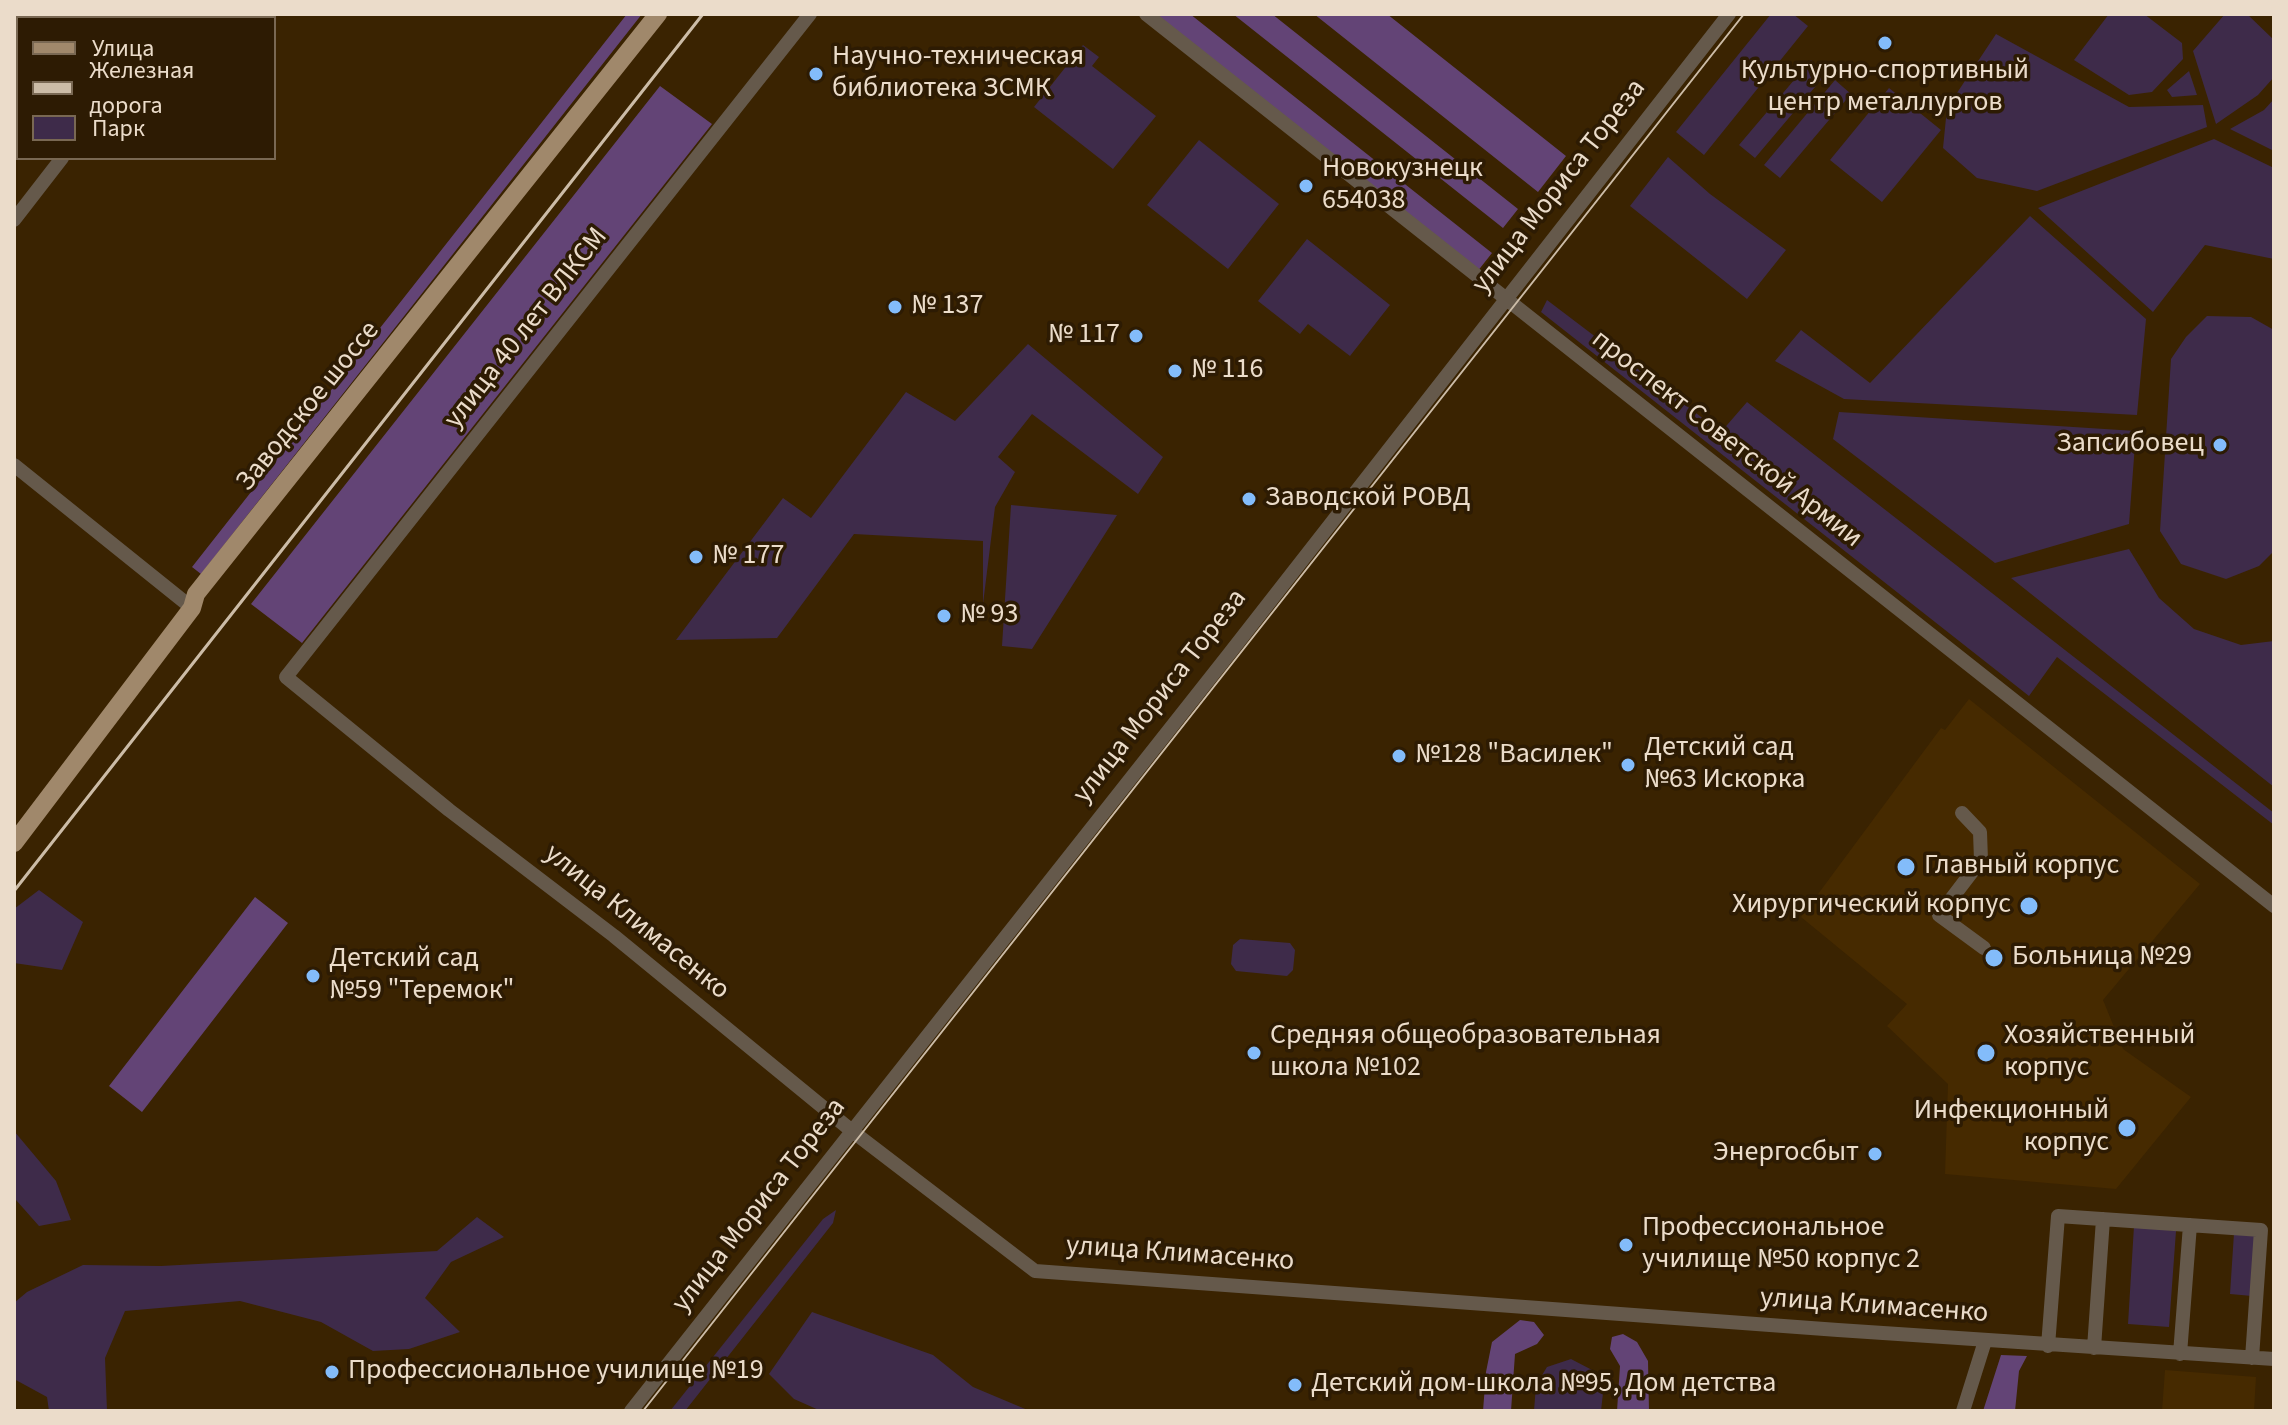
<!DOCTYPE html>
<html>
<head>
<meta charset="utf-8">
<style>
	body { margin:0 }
	#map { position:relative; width:2288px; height:1425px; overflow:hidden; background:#3a2301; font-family:"Source Sans 3",sans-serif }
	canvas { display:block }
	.frame { position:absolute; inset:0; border:16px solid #ebdcca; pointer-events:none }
	.legend { position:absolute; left:16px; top:16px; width:260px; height:144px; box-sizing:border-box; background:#2d1b03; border:2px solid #796853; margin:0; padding:10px 14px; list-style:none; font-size:24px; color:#ebdcca }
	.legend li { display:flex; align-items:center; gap:16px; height:40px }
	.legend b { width:40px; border:2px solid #796853 }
</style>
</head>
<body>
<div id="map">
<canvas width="2288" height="1425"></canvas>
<div class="frame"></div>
<ul class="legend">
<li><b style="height:10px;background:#a0886b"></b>Улица</li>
<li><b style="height:10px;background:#ccbca7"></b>Железная дорога</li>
<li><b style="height:22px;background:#3e2b4a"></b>Парк</li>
</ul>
</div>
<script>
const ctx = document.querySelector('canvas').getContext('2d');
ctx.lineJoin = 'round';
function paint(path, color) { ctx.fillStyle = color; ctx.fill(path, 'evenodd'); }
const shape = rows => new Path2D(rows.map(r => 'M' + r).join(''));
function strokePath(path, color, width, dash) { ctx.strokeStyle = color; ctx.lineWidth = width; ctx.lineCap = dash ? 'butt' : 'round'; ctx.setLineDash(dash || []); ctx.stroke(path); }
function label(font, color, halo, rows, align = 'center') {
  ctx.font = font + ' "Source Sans 3",sans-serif'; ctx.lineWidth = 7; ctx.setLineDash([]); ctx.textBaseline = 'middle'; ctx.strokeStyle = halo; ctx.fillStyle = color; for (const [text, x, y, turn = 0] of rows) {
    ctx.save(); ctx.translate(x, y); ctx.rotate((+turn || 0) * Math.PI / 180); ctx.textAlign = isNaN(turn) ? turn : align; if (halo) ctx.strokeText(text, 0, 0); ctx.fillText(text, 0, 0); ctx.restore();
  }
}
paint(shape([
	[1969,699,2200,884,2103,1000,2123,1049,2191,1097,2116,1189,1945,1174,1948,1084,1887,1026,1907,1004,1801,917,1941,728,1945,730],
	[2165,1370,2256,1377,2254,1411,2162,1411]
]), '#462a00');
paint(shape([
	[1771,14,1793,14,1808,26,1704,155,1676,132],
	[2109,14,2144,14,2182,43,2183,59,2152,92,2129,95,2074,60],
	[2225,14,2247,14,2274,40,2274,77,2258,95,2216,124,2193,51],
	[1996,34,2129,107,2203,105,2207,127,2037,191,1977,178,1943,148,1947,108],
	[1083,45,1099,57,1092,66,1156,116,1113,169,1034,107],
	[1811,60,1826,74,1755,158,1739,145],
	[2189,71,2197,95,2172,97,2167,90],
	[1835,80,1851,94,1780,178,1764,165],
	[1889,88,1941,130,1882,202,1830,160],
	[2274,99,2274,151,2230,129,2264,110],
	[2214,139,2274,168,2274,259,2205,245,2153,312,2038,208],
	[1199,140,1279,204,1228,269,1147,205],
	[1668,157,1710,194,1786,250,1747,299,1630,206],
	[2030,216,2146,319,2137,415,1844,399,1775,361,1801,330,1870,383],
	[1307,239,1390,305,1350,356,1308,324,1300,334,1258,301],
	[1547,300,1721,432,1747,402,2274,813,2274,825,2057,657,2029,696,1541,312],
	[2207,316,2251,317,2274,330,2274,551,2259,566,2226,579,2181,564,2160,531,2171,359,2186,337],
	[1028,344,1163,457,1138,494,1032,414,998,457,1015,472,995,507,983,604,983,541,854,534,777,638,676,640,783,498,811,518,906,392,955,421],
	[1839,412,2136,431,2129,524,1995,563,1833,439],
	[1011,505,1117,515,1032,649,1002,646],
	[2129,549,2159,598,2194,629,2241,645,2274,641,2274,787,2011,578],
	[39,890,83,922,62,970,14,963,14,909],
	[1240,939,1290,943,1295,950,1293,970,1287,976,1236,971,1231,964,1233,945],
	[14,1131,56,1181,71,1220,39,1226,16,1200],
	[836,1210,833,1223,685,1411,670,1411,823,1219],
	[477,1217,504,1237,451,1262,425,1298,460,1332,409,1349,373,1351,321,1322,240,1301,125,1311,105,1358,107,1411,49,1411,47,1397,14,1379,14,1303,27,1292,83,1265,161,1266,437,1251],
	[2134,1226,2176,1231,2169,1327,2128,1324],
	[2234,1233,2257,1236,2252,1296,2230,1294],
	[812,1312,933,1355,973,1387,1030,1411,821,1411,794,1399,769,1374],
	[1571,1359,1594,1371,1603,1393,1601,1411,1534,1411,1536,1385,1547,1367]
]), '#3e2b4a');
paint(shape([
	[627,14,642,14,201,574,192,567],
	[1151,14,1190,14,1492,253,1477,272],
	[1233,14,1272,14,1518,209,1503,228],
	[1314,14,1387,14,1566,156,1538,192],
	[660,86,712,124,302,643,251,604],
	[255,897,288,923,142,1112,109,1086],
	[1520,1320,1534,1322,1544,1335,1537,1344,1515,1354,1511,1411,1483,1411,1486,1372,1492,1342],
	[1623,1334,1637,1342,1648,1361,1649,1411,1617,1411,1620,1366,1610,1349,1612,1337],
	[2001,1355,2027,1356,2019,1371,2015,1411,1983,1411]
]), '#634476');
strokePath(shape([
	[810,14,286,677,449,810,614,936,852,1131,1035,1271,1838,1330,2274,1359],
	[1146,14,2274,906],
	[172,18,176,14],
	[14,220,62,158],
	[14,465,192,608],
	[1962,813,1980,832,1981,860,1939,915,1984,948],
	[2048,1346,2058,1216,2261,1230,2252,1358],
	[2094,1348,2103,1219],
	[2180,1354,2190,1225],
	[631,1411,1229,654,1729,14],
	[1963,1411,1985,1341]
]), '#65594b', 14);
strokePath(shape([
	[14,843,192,608,196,594,658,14]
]), '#a0886b', 18);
strokePath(shape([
	[643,1411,1744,14]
]), '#ccbca7', 2);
strokePath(shape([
	[14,891,703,14]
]), '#ccbca7', 3);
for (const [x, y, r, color] of [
	[1885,43,8,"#83bcfa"],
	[816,74,8,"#83bcfa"],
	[1306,186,8,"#83bcfa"],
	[895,307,8,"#83bcfa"],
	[1136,336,8,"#83bcfa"],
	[1175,371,8,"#83bcfa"],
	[2220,445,8,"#83bcfa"],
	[1249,499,8,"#83bcfa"],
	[696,557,8,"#83bcfa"],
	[944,616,8,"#83bcfa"],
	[1399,756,8,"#83bcfa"],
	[1628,765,8,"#83bcfa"],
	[1906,867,10,"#83bcfa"],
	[2029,906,10,"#83bcfa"],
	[1994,958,10,"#83bcfa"],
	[313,976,8,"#83bcfa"],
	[1254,1053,8,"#83bcfa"],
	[1986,1053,10,"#83bcfa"],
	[2127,1128,10,"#83bcfa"],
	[1875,1154,8,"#83bcfa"],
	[1626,1245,8,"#83bcfa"],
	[332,1372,8,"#83bcfa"],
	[1295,1385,8,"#83bcfa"]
]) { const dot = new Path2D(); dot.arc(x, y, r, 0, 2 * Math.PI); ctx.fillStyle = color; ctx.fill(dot); strokePath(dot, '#2d1b03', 3); }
label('28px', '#ebdcca', '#2d1b03', [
	["Научно-техническая",832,58],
	["библиотека ЗСМК",832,90],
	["Культурно-спортивный",1885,72,"center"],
	["центр металлургов",1885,104,"center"],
	["Новокузнецк",1322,170],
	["654038",1322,202],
	["№ 137",911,307],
	["№ 117",1120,336,"right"],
	["№ 116",1191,371],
	["Запсибовец",2204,445,"right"],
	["Заводской РОВД",1265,499],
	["№ 177",712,557],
	["№ 93",960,616],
	["Детский сад",1644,749],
	["№63 Искорка",1644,781],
	["№128 \"Василек\"",1415,756],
	["Главный корпус",1924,867],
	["Хирургический корпус",2011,906,"right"],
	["Больница №29",2012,958],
	["Детский сад",329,960],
	["№59 \"Теремок\"",329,992],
	["Средняя общеобразовательная",1270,1037],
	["школа №102",1270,1069],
	["Хозяйственный",2004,1037],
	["корпус",2004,1069],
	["Инфекционный",2109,1112,"right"],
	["корпус",2109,1144,"right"],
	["Энергосбыт",1859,1154,"right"],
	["Профессиональное",1642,1229],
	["училище №50 корпус 2",1642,1261],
	["Профессиональное училище №19",348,1372],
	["Детский дом-школа №95, Дом детства",1311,1385]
], 'left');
label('28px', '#ebdcca', '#2d1b03', [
	["улица Мориса Тореза",1560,187,-52],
	["улица 40 лет ВЛКСМ",527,329,-52],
	["Заводское шоссе",309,407,-51],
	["проспект Советской Армии",1726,440,38],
	["улица Мориса Тореза",1161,697,-52],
	["улица Климасенко",636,923,39],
	["улица Мориса Тореза",760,1206,-52],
	["улица Климасенко",1180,1255,4],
	["улица Климасенко",1874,1307,4]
]);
</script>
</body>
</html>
